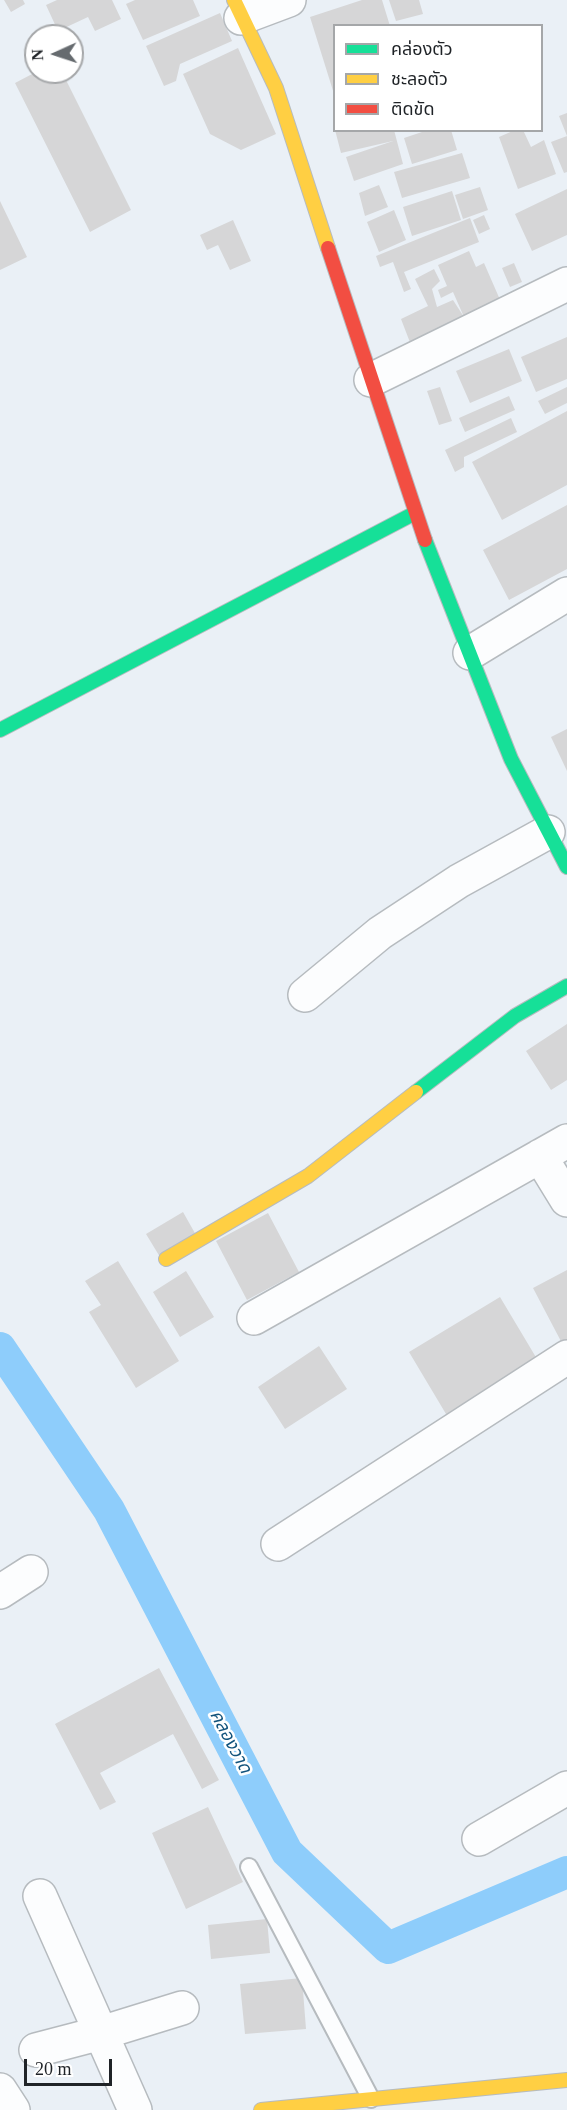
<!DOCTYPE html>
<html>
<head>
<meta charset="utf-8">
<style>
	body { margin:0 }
	#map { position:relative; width:567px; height:2110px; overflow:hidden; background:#eaf0f6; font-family:"Times New Roman","Noto Sans Thai",serif }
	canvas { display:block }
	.legend { position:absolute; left:333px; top:24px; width:210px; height:108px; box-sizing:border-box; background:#fff; border:2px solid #a5a7a9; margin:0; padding:8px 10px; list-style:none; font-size:18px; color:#1f2327 }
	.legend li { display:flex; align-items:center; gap:12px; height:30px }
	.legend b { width:30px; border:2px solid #a5a7a9 }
	.north { position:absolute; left:24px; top:24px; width:60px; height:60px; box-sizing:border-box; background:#fff; border:2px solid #a5a7a9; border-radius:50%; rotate:267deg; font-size:16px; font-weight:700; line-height:24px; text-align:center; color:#1f2327 }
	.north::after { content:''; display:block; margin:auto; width:21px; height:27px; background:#666b6f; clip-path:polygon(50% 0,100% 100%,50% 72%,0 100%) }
	.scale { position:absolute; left:24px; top:2059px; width:88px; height:27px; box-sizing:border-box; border:3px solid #1f2327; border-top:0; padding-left:8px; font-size:18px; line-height:21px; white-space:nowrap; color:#1f2327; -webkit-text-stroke:4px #fff; paint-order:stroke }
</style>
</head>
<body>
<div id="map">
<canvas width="567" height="2110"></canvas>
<ul class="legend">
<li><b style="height:8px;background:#16e098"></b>คล่องตัว</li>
<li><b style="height:8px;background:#ffcf43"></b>ชะลอตัว</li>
<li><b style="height:8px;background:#f24e42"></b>ติดขัด</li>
</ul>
<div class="north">N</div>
<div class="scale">20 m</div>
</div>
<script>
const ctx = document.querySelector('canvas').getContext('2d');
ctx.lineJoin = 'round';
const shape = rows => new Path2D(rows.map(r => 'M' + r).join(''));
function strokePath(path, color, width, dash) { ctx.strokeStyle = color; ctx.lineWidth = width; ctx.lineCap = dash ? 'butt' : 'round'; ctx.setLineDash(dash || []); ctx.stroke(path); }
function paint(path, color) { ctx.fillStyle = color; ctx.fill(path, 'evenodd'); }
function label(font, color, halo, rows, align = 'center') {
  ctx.font = font + ' "Times New Roman","Noto Sans Thai",serif'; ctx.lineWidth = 5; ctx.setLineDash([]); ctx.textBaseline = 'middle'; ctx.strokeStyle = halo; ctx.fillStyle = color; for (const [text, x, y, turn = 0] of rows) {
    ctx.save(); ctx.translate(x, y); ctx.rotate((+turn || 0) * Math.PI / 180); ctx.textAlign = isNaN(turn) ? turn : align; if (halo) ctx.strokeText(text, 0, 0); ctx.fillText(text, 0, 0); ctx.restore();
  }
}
strokePath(shape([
	[0,1348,109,1510,287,1852,388,1948,567,1872]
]), '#8ecdfb', 32);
paint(shape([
	[4,0,23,0,25,4,11,12],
	[57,0,112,0,121,19,95,31,88,17,58,31,46,5],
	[135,0,193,0,200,16,143,40,126,4],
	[362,0,382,0,390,26,334,26,334,94,310,17],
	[389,0,419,0,423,14,396,21],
	[220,13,232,41,180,64,176,81,164,86,146,46],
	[238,48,276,134,241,150,210,134,183,74],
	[36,72,62,72,131,210,90,232,15,83],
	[567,113,567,172,564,173,551,142,567,136,559,116],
	[335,130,394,130,403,164,354,181,346,157,393,141,341,153],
	[428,130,451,130,457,150,412,164,404,138],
	[515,130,523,130,531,147,544,140,556,174,518,189,499,137],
	[462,153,470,178,402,198,394,172],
	[379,185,388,207,365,216,359,193],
	[480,187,488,210,463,219,455,195],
	[567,189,567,235,532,251,515,214],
	[452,191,461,220,412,236,403,207],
	[0,201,27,257,0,270],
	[394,210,406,240,379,252,367,222],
	[484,215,490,229,479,234,473,220],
	[470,218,479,242,404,272,411,289,404,292,393,262,380,267,376,256],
	[233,220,251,261,230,270,218,245,207,250,200,235],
	[469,251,476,267,484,263,501,302,411,345,401,319,428,306,415,279,434,269,440,281,432,289,437,307,453,300,464,317,453,292,441,298,438,290,447,286,438,265],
	[514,263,522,282,510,287,502,268],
	[567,337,567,379,536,392,521,357],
	[509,349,522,381,470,403,456,371],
	[440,387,452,421,439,425,427,391],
	[567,387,567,403,545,414,538,401],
	[509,396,515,410,465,432,459,418],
	[567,411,567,485,502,520,472,462],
	[511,418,517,432,464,457,464,467,455,472,445,450],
	[567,505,567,569,509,600,483,550],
	[567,729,567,771,551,737],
	[567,1024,567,1080,551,1090,526,1051],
	[183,1212,196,1235,160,1257,146,1234],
	[268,1213,299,1272,247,1300,216,1241],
	[118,1261,179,1361,136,1388,89,1312,101,1305,85,1281],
	[567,1270,567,1346,564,1347,533,1288],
	[186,1271,214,1317,180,1337,153,1292],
	[500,1297,540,1364,449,1419,409,1352],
	[319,1346,347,1389,285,1429,258,1387],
	[159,1668,219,1780,202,1789,173,1734,100,1773,116,1802,100,1810,55,1724],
	[208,1807,243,1882,186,1909,152,1833],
	[267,1919,270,1953,211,1959,208,1925],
	[302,1978,306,2029,245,2034,240,1984]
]), '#d6d6d7');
const lane = shape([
	[249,1867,371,2099]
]);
const street = shape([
	[241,18,289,0],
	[371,380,567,284],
	[470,653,567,594],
	[305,995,380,933,459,881,548,832],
	[540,1156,567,1200],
	[254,1318,567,1141],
	[278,1544,567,1357],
	[0,1592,31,1572],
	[479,1839,567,1788],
	[40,1896,135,2110],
	[36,2050,101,2033,182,2008],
	[0,2090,13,2110]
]);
const fast = shape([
	[425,540,511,759,567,867],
	[0,730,415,513],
	[416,1092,515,1016,567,986]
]);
const slow = shape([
	[234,0,276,88,328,248],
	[166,1259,308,1176,416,1092],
	[261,2110,567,2080]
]);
const jam = shape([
	[328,248,425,540]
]);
strokePath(lane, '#b6bbbf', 20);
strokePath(street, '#b6bbbf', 36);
strokePath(fast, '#b6bbbf', 16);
strokePath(slow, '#b6bbbf', 16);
strokePath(jam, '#b6bbbf', 16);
strokePath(lane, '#fcfdfe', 16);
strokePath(street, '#fcfdfe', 33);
strokePath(fast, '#16e098', 14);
strokePath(slow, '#ffcf43', 14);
strokePath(jam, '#f24e42', 14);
label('italic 18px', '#12537c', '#fff', [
	["คลองวาด",230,1742,62]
]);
</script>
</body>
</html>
